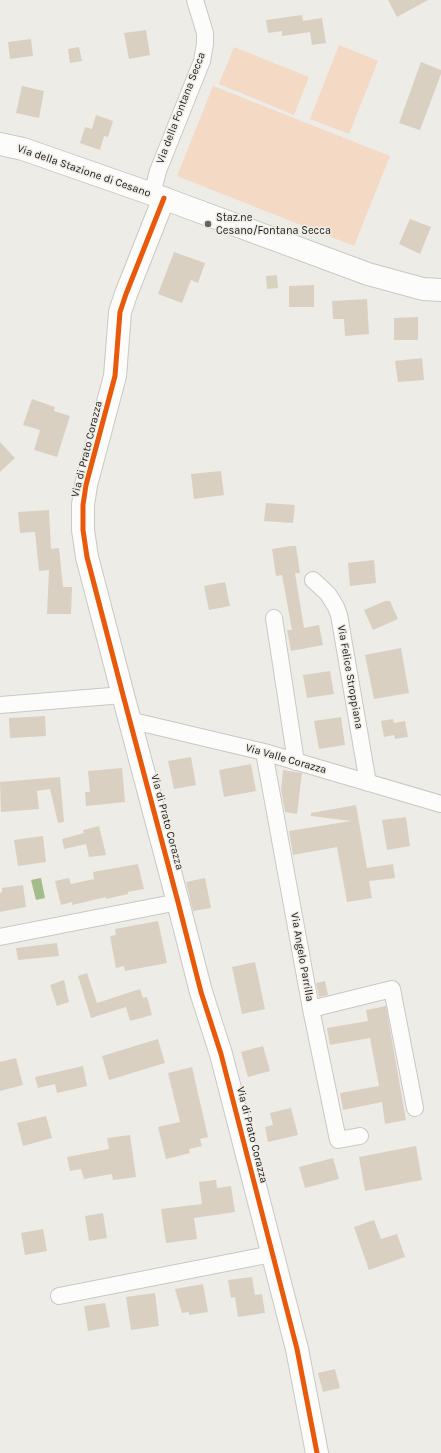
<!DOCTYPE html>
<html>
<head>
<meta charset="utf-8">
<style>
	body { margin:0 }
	canvas { display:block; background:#edece7 }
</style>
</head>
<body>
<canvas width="441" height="1453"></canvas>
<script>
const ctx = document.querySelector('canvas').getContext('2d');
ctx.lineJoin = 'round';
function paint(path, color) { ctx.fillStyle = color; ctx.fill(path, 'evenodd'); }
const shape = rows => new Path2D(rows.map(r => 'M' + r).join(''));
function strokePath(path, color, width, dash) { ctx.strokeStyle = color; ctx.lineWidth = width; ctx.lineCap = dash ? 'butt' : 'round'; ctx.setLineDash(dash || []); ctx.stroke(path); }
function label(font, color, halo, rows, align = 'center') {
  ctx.font = font + ' Karla,sans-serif'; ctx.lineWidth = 3; ctx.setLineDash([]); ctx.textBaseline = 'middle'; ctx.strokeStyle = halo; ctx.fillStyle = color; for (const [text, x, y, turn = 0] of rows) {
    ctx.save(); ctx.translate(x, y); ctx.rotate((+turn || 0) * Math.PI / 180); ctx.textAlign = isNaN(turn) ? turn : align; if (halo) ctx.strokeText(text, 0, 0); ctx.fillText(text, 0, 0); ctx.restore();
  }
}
paint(shape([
	[339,45,378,61,349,134,310,119],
	[234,47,309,77,294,115,219,84],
	[213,86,390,156,354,246,177,176]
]), '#f4d9c5');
paint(shape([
	[41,878,45,898,36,900,31,880]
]), '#a4bc8b');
paint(shape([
	[388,0,428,0,397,17],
	[302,15,303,21,322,18,326,43,312,45,310,32,282,36,282,31,268,33,266,20],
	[146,30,150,55,129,59,124,33],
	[31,39,33,56,10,59,8,42],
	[79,47,82,61,70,63,68,49],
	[421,62,441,70,441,74,420,130,399,123],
	[22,86,44,91,39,118,16,113],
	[96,115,113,121,108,137,104,136,100,150,80,143,85,127,92,129],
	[410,219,431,227,420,254,399,244],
	[174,252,205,263,198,283,191,280,182,303,158,294],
	[277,275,278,288,267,289,266,276],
	[314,285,314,307,289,307,289,286],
	[367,299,369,334,345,336,344,319,333,319,332,301],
	[418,317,418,340,394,340,394,318],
	[422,358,424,380,398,382,395,361],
	[32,399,55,407,54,411,70,416,57,457,34,450,40,430,23,425],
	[0,442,15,458,0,472],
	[221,471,224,495,194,499,191,474],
	[266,503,295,505,293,523,264,521],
	[49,510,51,549,59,548,63,587,72,587,71,614,47,614,49,570,39,571,35,532,20,533,18,512],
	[291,546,296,546,300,573,295,573,304,628,319,625,323,645,291,651,287,630,292,630,282,575,276,576,272,549],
	[374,560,376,583,350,586,348,563],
	[225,582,230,606,209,610,204,586],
	[385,601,390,601,398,619,373,630,364,610],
	[401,648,409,693,374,699,365,655],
	[330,671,334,694,307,698,303,675],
	[45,716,46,736,10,738,9,718],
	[341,717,345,745,319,749,314,721],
	[393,719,394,723,405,721,408,737,395,739,394,735,384,737,381,721],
	[191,757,196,785,174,789,168,761],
	[251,764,256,791,224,797,219,770],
	[122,768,125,802,86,806,85,792,90,792,88,771],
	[283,770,302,773,297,814,285,812,281,790],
	[60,777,64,822,58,823,50,789,37,791,39,809,1,812,0,782],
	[356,805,367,868,393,864,395,878,369,881,372,898,347,902,337,847,293,855,289,831,351,821,311,816,311,813],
	[406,817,410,846,387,850,382,820],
	[99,826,106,855,89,857,86,844,64,849,62,839,84,833,83,830],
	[43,836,46,862,18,866,14,840],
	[138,864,144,889,128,892,128,894,106,899,106,897,72,905,72,902,61,905,55,881,69,878,71,884,94,879,93,872],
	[205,878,211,908,193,911,186,882],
	[23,885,26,907,0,912,0,893,2,892,2,888],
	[158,921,167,963,125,971,124,966,116,968,110,936,116,935,115,929],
	[57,943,59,956,18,960,16,948],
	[255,962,265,1009,242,1014,232,967],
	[87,973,97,1003,140,989,143,998,147,997,152,1015,130,1021,126,1007,91,1018,78,976],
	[64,980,69,1002,57,1006,50,985],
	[325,981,328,995,319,997,316,983],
	[386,1006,406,1120,385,1124,382,1102,343,1110,340,1093,379,1086,370,1038,330,1045,327,1028,368,1021,366,1010],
	[158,1039,165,1063,109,1080,102,1056],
	[263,1046,270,1071,248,1077,241,1052],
	[16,1058,23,1085,0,1091,0,1062],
	[83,1066,87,1086,57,1093,55,1084,38,1088,35,1077],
	[192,1067,208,1137,200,1139,202,1146,189,1149,190,1153,166,1159,158,1127,180,1122,168,1073],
	[291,1108,298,1135,268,1142,265,1127,273,1125,270,1113],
	[46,1116,52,1138,23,1146,17,1123],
	[130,1135,136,1177,113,1180,112,1174,84,1179,81,1169,70,1171,67,1157,109,1149,107,1138],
	[416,1146,422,1180,365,1191,359,1157],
	[333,1158,339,1179,305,1188,299,1167],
	[216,1180,217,1188,231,1186,235,1212,194,1218,197,1239,166,1243,161,1209,202,1204,199,1182],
	[103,1213,107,1238,89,1241,85,1216],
	[374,1220,381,1239,397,1234,405,1257,369,1270,354,1227],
	[43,1229,47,1251,25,1255,21,1233],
	[252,1277,255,1295,262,1294,265,1313,238,1317,235,1297,231,1298,228,1280],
	[203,1284,208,1312,189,1315,189,1312,182,1313,175,1289],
	[155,1293,159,1326,131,1330,126,1297],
	[105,1303,110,1327,88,1331,84,1306],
	[335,1369,340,1388,323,1392,318,1373]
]), '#dad0c1');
const street = shape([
	[152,194,158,171,202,61,205,44,205,33,195,0],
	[313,580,328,594,336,607,339,615,368,783],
	[274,618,296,762],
	[0,705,123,695],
	[129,720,264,752,441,804],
	[264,752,311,1009,338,1140,360,1136],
	[0,937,178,902],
	[311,1009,392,989,415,1108],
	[59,1296,272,1254]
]);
const secondary = shape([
	[0,144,23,149,152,194,368,274,423,289,441,290],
	[164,198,126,294,120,312,115,376,86,485,83,505,83,530,87,557,123,695,178,902,201,992,221,1054,297,1349,317,1453]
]);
strokePath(street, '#c9c8c4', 18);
strokePath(secondary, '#c9c8c4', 24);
strokePath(street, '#fcfcfb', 16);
strokePath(secondary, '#fcfcfb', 22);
strokePath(shape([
	[164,198,126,294,120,312,115,376,86,485,83,505,83,530,87,557,123,695,178,902,201,992,221,1054,297,1349,317,1453]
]), '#e8590c', 5);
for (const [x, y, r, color] of [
	[208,224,4,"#646460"]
]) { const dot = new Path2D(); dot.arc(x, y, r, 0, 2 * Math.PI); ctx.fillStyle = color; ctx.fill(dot); strokePath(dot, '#efede5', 1.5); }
label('11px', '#1b1a18', '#efede5', [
	["Via della Fontana Secca",181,108,-69],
	["Via della Stazione di Cesano",84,171,19],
	["Via di Prato Corazza",87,449,-76],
	["Via Felice Stroppiana",350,677,80],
	["Via Valle Corazza",286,759,16],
	["Via di Prato Corazza",167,822,75],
	["Via Angelo Parrilla",302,957,80],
	["Via di Prato Corazza",252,1135,76]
]);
label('11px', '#1b1a18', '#efede5', [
	["Staz.ne",216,218],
	["Cesano/Fontana Secca",216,231]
], 'left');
</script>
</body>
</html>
